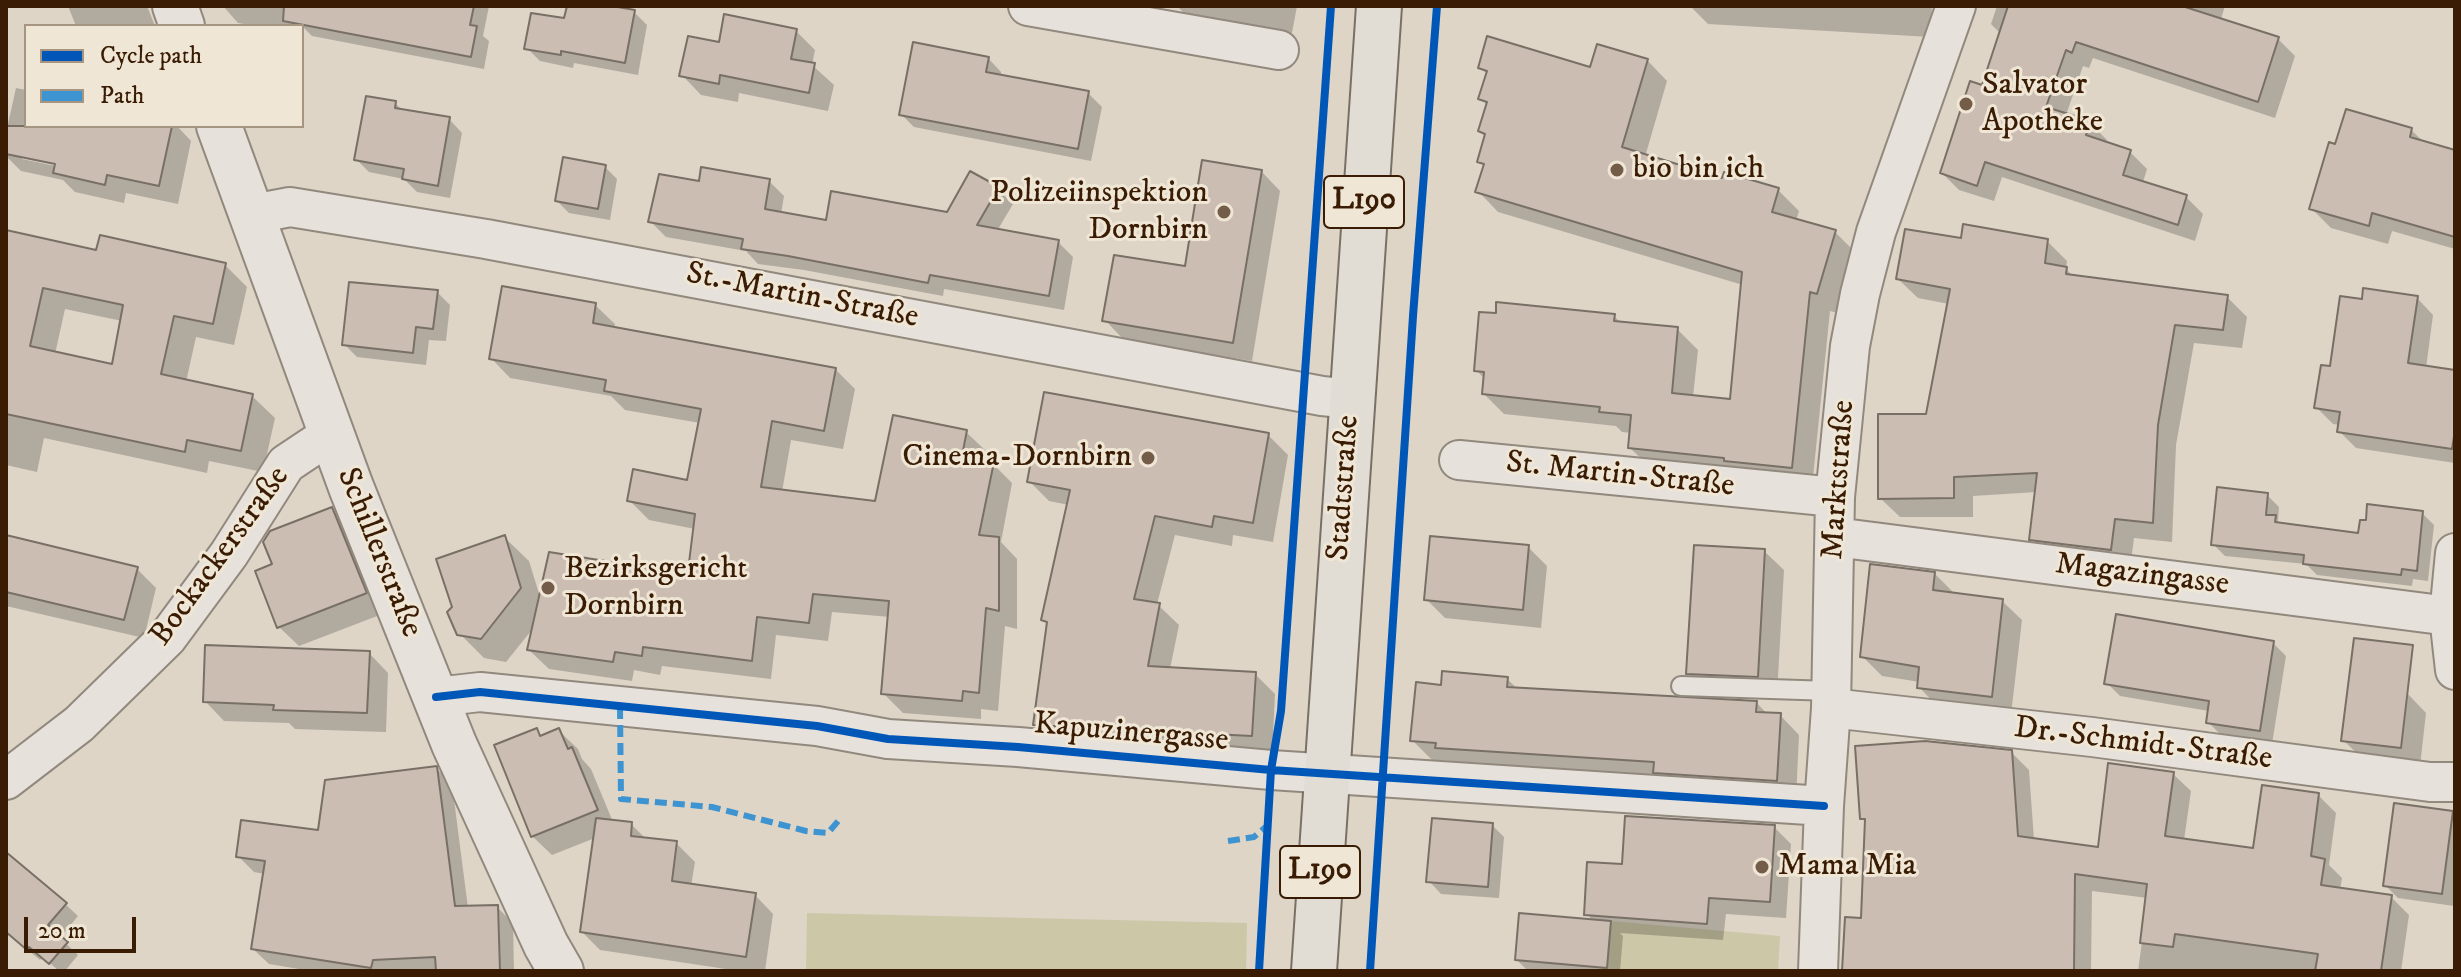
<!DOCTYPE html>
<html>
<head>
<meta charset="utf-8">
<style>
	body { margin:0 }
	#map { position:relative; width:2461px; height:977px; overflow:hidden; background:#ded5c7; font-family:"IM FELL DW Pica",serif }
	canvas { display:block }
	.frame { position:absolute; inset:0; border:8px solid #391c03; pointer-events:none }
	.legend { position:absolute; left:24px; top:24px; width:280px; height:104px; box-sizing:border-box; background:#efe6d5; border:2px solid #a69581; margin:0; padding:10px 14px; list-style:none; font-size:24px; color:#391c03 }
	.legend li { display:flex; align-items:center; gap:16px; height:40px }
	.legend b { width:40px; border:2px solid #a69581 }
	.scale { position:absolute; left:24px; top:917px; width:112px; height:36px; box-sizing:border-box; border:4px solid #391c03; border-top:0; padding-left:10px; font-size:24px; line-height:28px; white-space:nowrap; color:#391c03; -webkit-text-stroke:6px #efe6d5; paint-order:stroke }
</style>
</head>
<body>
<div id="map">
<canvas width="2461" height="977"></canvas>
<div class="frame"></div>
<ul class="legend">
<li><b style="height:10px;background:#0057b8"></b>Cycle path</li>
<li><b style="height:10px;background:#3e94d1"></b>Path</li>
</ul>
<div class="scale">20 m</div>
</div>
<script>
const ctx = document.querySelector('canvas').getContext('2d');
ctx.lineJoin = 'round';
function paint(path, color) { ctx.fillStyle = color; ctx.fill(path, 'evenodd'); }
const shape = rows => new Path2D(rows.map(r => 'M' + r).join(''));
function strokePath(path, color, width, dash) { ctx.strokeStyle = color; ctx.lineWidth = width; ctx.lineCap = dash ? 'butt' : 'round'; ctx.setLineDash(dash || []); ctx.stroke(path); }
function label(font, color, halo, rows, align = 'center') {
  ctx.font = font + ' "IM FELL DW Pica",serif'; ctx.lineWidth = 6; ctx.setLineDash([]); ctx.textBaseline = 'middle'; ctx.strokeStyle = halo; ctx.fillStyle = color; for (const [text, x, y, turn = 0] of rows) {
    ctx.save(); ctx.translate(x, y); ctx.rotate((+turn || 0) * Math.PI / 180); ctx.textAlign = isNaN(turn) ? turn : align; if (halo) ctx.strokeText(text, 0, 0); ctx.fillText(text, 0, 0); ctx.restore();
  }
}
paint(shape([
	[807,913,1247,923,1246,971,806,971],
	[1611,921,1780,936,1778,971,1600,971,1601,968,1607,968]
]), '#ccc7a7');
paint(shape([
	[68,6,147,6,155,26,76,26],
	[223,6,489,6,483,36,489,41,484,69,312,36,299,23,300,26,256,26,238,23],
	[569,6,600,6,634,12,647,25,638,75,574,63,573,68,540,61,527,48,566,21],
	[1177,6,1297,6,1292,33,1184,13],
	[1690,6,1932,6,1930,37,1708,24],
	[1997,6,2225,6,2221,19,2278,39,2295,56,2275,118,2093,58,2089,68,2083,66,2066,115,2090,123,2107,140,2105,143,2130,152,2147,169,2143,182,2186,197,2203,214,2195,241,2002,177,1994,201,1959,190,1942,173,1983,88,2001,34,1991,24],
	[796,31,815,50,812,65,834,85,828,111,739,93,738,102,701,95,682,75,720,44],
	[988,58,1001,72,1001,76,1088,93,1102,107,1091,161,914,127,901,114],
	[1647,60,1667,81,1645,157,1724,180,1778,190,1799,211,1796,221,1835,232,1856,253,1838,313,1830,311,1812,487,1651,468,1630,448,1632,433,1622,432,1616,426,1504,414,1484,394,1485,379,1476,370,1614,316,1622,324,1677,329,1698,350,1693,397,1732,401,1743,285,1498,212,1478,191,1485,167,1479,161,1486,137,1480,131,1488,106,1481,99,1488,75,1480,67,1592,69],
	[16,88,26,90,26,126,177,126,191,141,178,204,126,193,124,203,75,192,63,180,21,171,6,156,6,133],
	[22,155,66,164,65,168,22,159],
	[395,103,403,111,449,119,462,133,450,198,417,192,404,179,369,172,356,159],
	[2411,130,2425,143,2455,152,2455,249,2392,231,2388,244,2331,228,2312,209,2337,147],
	[605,167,617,179,610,220,569,213,557,201],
	[1261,171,1280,191,1252,361,1124,340,1105,320,1186,269],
	[769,181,784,196,781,214,827,222,948,214,998,189,1013,204,997,231,1058,242,1073,257,1064,310,944,289,943,296,804,270,758,264,746,251,666,237,651,222,701,183],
	[6,232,98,252,225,265,247,287,234,345,196,337,186,382,252,396,275,418,263,472,209,461,207,473,44,438,37,472,6,465],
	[65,309,122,321,114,366,55,354],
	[1962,240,2047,241,2067,261,2066,269,2075,278,2227,297,2247,317,2242,348,2194,343,2176,445,2172,542,2134,538,2130,569,2051,559,2031,539,2037,492,1973,496,1973,517,1900,517,1880,498,1928,416,1949,304,1918,298,1898,279],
	[437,292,450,305,446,341,429,340,426,365,357,357,344,344],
	[2417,298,2433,315,2426,368,2455,372,2455,463,2356,448,2339,431,2340,425,2333,424,2316,407,2363,301],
	[595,305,615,324,614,329,835,369,855,389,843,449,791,440,782,492,876,503,966,432,986,451,983,462,993,464,1012,483,1001,542,1017,559,1017,629,1005,626,998,711,981,709,981,719,903,713,883,693,890,617,832,612,828,641,776,635,771,679,662,666,660,675,634,670,632,681,549,669,529,650,535,626,506,662,484,658,459,633,504,537,529,561,541,600,690,573,695,529,649,520,629,500,689,482,700,423,625,410,611,396,510,378,491,358],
	[1268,435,1288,455,1273,542,1233,535,1232,546,1175,535,1157,604,1179,625,1170,669,1255,674,1275,694,1272,755,1055,744,1035,724,1049,625,1043,620,1069,505,1049,501,1029,481],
	[2267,495,2279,507,2278,521,2282,524,2360,535,2422,513,2434,525,2428,581,2413,579,2412,586,2317,575,2306,564,2225,556,2213,544],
	[332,509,351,529,385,613,299,646,279,627,274,565],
	[6,537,137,569,156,588,144,638,6,606],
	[1528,547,1547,566,1541,628,1445,618,1426,599],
	[1764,551,1784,570,1777,695,1707,693,1688,673],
	[1935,574,1954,593,2002,601,2022,620,2011,715,1938,707,1919,687,1920,682,1882,676,1862,656],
	[2273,643,2286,656,2272,744,2221,735,2208,722,2209,711,2120,696,2107,683],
	[369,653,388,673,386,732,295,729,289,723,224,721,205,701],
	[1507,679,1519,690,1756,702,1768,715,1780,715,1799,735,1796,799,1457,766,1452,761,1432,760,1413,741,1443,687],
	[2407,693,2426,713,2420,766,2363,759,2343,740],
	[558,730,578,749,582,759,591,769,613,822,631,824,647,840,676,843,695,862,691,886,755,895,773,914,765,971,739,971,600,950,582,932,595,838,552,855,532,836,536,731,542,737],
	[2011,752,2029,770,2034,840,2099,849,2173,774,2191,791,2184,840,2255,850,2318,795,2336,813,2329,865,2342,878,2340,890,2391,897,2409,915,2401,971,2138,971,2148,898,2092,891,2091,971,1844,971,1862,920,1867,823,1862,818],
	[436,768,452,784,468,908,497,907,513,923,514,971,311,971,269,964,253,949,265,874,254,872,238,856,320,832],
	[2452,813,2455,817,2454,906,2398,898,2385,885],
	[1492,825,1504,837,1499,898,1441,894,1429,881],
	[1774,827,1791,844,1786,918,1726,914,1723,940,1620,933,1623,936,1620,971,1528,971,1517,960,1594,922,1587,914,1624,866],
	[6,858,65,904,78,916,60,938,78,955,65,971,59,971,43,957,40,960,6,932]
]), '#0003');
const building = shape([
	[284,6,474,6,470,25,477,26,471,57,283,21,284,6],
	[567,6,612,6,635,10,625,63,561,51,561,55,524,49,531,13,564,18,567,6],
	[2008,6,2182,6,2279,37,2258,102,2076,42,2072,53,2066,50,2046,107,2091,121,2086,135,2131,150,2123,175,2187,195,2178,225,1985,162,1977,186,1940,173,1970,81,1982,85,2008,6],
	[724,14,797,29,791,59,815,63,809,93,720,75,719,84,679,76,688,36,719,42,724,14],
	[1487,36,1590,67,1597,44,1648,59,1622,147,1722,178,1724,172,1779,188,1772,212,1836,230,1817,294,1810,292,1792,468,1724,461,1724,458,1628,448,1631,415,1599,412,1600,407,1482,394,1484,372,1474,371,1479,312,1496,313,1496,302,1615,314,1614,321,1678,327,1672,393,1730,399,1742,272,1475,192,1484,164,1477,162,1485,134,1478,131,1487,102,1478,99,1487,71,1478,68,1487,36],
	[913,42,989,57,986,72,1089,91,1078,149,899,115,913,42],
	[366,96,396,101,395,108,450,117,438,186,402,179,404,169,354,160,366,96],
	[2346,109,2412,128,2410,137,2455,150,2455,237,2372,213,2369,226,2309,209,2329,142,2335,144,2346,109],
	[6,126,172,126,159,186,107,175,105,185,53,173,55,164,6,154,6,126],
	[563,157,606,165,598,209,555,201,563,157],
	[1202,160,1262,170,1233,343,1102,321,1114,255,1185,266,1202,160],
	[701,167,770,179,765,209,826,220,831,191,947,212,970,171,999,187,977,225,1059,240,1049,296,930,275,928,283,788,256,741,249,743,239,648,222,659,174,699,181,701,167],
	[1963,224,2048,239,2045,263,2067,267,2066,274,2228,295,2223,330,2175,325,2158,425,2153,523,2115,519,2111,550,2029,540,2037,473,1954,477,1954,498,1878,499,1878,414,1926,414,1950,289,1896,279,1905,229,1961,238,1963,224],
	[6,230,96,250,100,235,226,263,213,324,174,316,161,374,253,394,241,451,187,440,185,452,6,414,6,230],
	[43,288,123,305,112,364,30,346,43,288],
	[349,282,438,290,433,329,416,327,413,353,342,345,349,282],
	[502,286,596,303,593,323,836,368,824,431,772,421,761,487,875,501,893,415,967,430,962,456,994,462,979,535,999,537,999,611,986,608,979,693,963,691,962,701,881,694,889,601,813,594,809,623,757,617,752,661,643,647,642,656,615,652,613,662,527,650,549,552,680,573,681,570,688,571,695,514,627,501,633,469,687,480,701,409,604,391,606,380,489,359,502,286],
	[2363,288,2418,296,2408,363,2455,370,2455,430,2452,449,2337,432,2340,412,2314,408,2321,365,2330,366,2340,296,2362,299,2363,288],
	[1044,392,1269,433,1253,523,1214,516,1212,527,1155,516,1134,599,1160,603,1148,666,1256,672,1252,736,1033,725,1047,622,1041,620,1070,490,1027,482,1044,392],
	[2217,487,2268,493,2266,515,2276,515,2275,522,2358,533,2360,520,2366,520,2367,504,2423,511,2417,571,2402,569,2401,575,2303,564,2304,555,2211,545,2217,487],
	[332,507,367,593,277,628,255,571,272,564,263,542,270,531,332,507],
	[6,535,138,567,124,620,6,592,6,535],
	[505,535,521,588,481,639,457,635,447,612,452,607,436,559,505,535],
	[1430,536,1529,545,1523,610,1424,600,1430,536],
	[1694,545,1765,549,1758,677,1686,674,1694,545],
	[1870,564,1935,572,1933,590,2003,599,1992,697,1917,688,1919,667,1860,657,1870,564],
	[2116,614,2274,641,2260,731,2206,723,2209,701,2104,684,2116,614],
	[2354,638,2413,645,2401,748,2341,741,2354,638],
	[205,645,370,651,367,713,273,710,274,705,203,702,205,645],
	[1442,671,1508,677,1507,687,1757,701,1756,712,1781,713,1777,781,1653,773,1654,762,1435,748,1436,743,1410,741,1416,682,1441,685,1442,671],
	[537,728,540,736,559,728,568,749,572,747,598,810,531,837,494,745,537,728],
	[1925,741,2012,750,2018,836,2098,847,2108,763,2174,772,2165,836,2253,848,2262,785,2319,793,2311,856,2325,859,2321,885,2392,895,2381,971,2315,971,2318,954,2175,934,2173,947,2140,943,2147,884,2075,874,2074,971,1842,971,1845,917,1861,918,1865,819,1860,819,1855,746,1925,741],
	[437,766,455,906,498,905,500,971,436,971,435,957,373,960,371,968,251,949,265,861,236,857,241,820,318,830,325,780,437,766],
	[2394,803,2453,811,2442,894,2383,886,2394,803],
	[1625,816,1775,825,1770,902,1709,898,1707,924,1584,915,1587,862,1622,864,1625,816],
	[596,818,632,822,631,836,677,841,672,881,756,893,746,957,580,932,596,818],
	[1432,818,1493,823,1488,887,1426,882,1432,818],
	[6,852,67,903,48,925,68,942,49,964,29,947,27,950,6,932,6,852],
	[1519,913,1611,921,1607,968,1515,960,1519,913]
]);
paint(building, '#ccbdb3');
strokePath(building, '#797065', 2);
const service = shape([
	[1681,686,1831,691]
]);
const minor = shape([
	[1028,6,1279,50],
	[253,214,290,207,486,239,1322,396,1352,399],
	[1459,460,1835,497],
	[1835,537,2449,616],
	[2455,553,2449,616,2455,670],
	[436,697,480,692,817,726,888,739,1018,747,1271,770,1824,806],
	[1831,708,2092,737,2430,782,2455,782],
	[6,780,79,724,167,638,229,554,286,464,331,434],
	[1818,971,1824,806,1831,708,1835,497,1850,346,1860,294,1876,232,1956,6]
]);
const tertiary = shape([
	[175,6,182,26],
	[219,126,351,487,454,744,546,945,561,971]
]);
const primary = shape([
	[1314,971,1379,6]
]);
strokePath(service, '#92897e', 22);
strokePath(minor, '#92897e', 42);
strokePath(tertiary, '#92897e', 48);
strokePath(primary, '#797065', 48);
strokePath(service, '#e6e1da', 18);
strokePath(minor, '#e6e1da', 38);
strokePath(tertiary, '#e6e1da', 44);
strokePath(primary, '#e1dcd4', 44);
strokePath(shape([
	[620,707,621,799,712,807,806,831,828,833,839,820],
	[1228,841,1254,837,1269,824]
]), '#3e94d1', 6, [12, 6]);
strokePath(shape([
	[436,697,480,692,817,726,888,739,1018,747,1271,770,1824,806],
	[1259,971,1271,770,1281,711,1331,6],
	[1370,971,1413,316,1437,6]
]), '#0057b8', 8);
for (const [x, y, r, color] of [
	[1966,104,8,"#735d48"],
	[1617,170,8,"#735d48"],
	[1224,212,8,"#735d48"],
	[1148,458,8,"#735d48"],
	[548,588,8,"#735d48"],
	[1762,867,8,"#735d48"]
]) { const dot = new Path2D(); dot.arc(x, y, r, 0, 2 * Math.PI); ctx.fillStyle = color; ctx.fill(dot); strokePath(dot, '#efe6d5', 3); }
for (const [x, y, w] of [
	[1364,202,80],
	[1320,872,80]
]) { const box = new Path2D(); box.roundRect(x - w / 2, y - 26, w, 52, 6); ctx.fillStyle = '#efe6d5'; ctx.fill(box); strokePath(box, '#391c03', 2); }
label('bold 30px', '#391c03', null, [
	["L190",1364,202],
	["L190",1320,872]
]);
label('32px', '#391c03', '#efe6d5', [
	["Salvator",1982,86],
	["Apotheke",1982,123],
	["bio bin ich",1633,170],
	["Polizeiinspektion",1208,194,"right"],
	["Dornbirn",1208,231,"right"],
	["Cinema-Dornbirn",1132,458,"right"],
	["Bezirksgericht",564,570],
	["Dornbirn",564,607],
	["Mama Mia",1778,867]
], 'left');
label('32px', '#391c03', '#efe6d5', [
	["St.-Martin-Straße",802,297,11],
	["St. Martin-Straße",1620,476,6],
	["Marktstraße",1840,480,-86],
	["Stadtstraße",1345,488,-86],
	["Schillerstraße",378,553,68],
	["Bockackerstraße",221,557,-54],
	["Magazingasse",2142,576,7],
	["Kapuzinergasse",1131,734,5],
	["Dr.-Schmidt-Straße",2143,745,7]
]);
</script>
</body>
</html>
